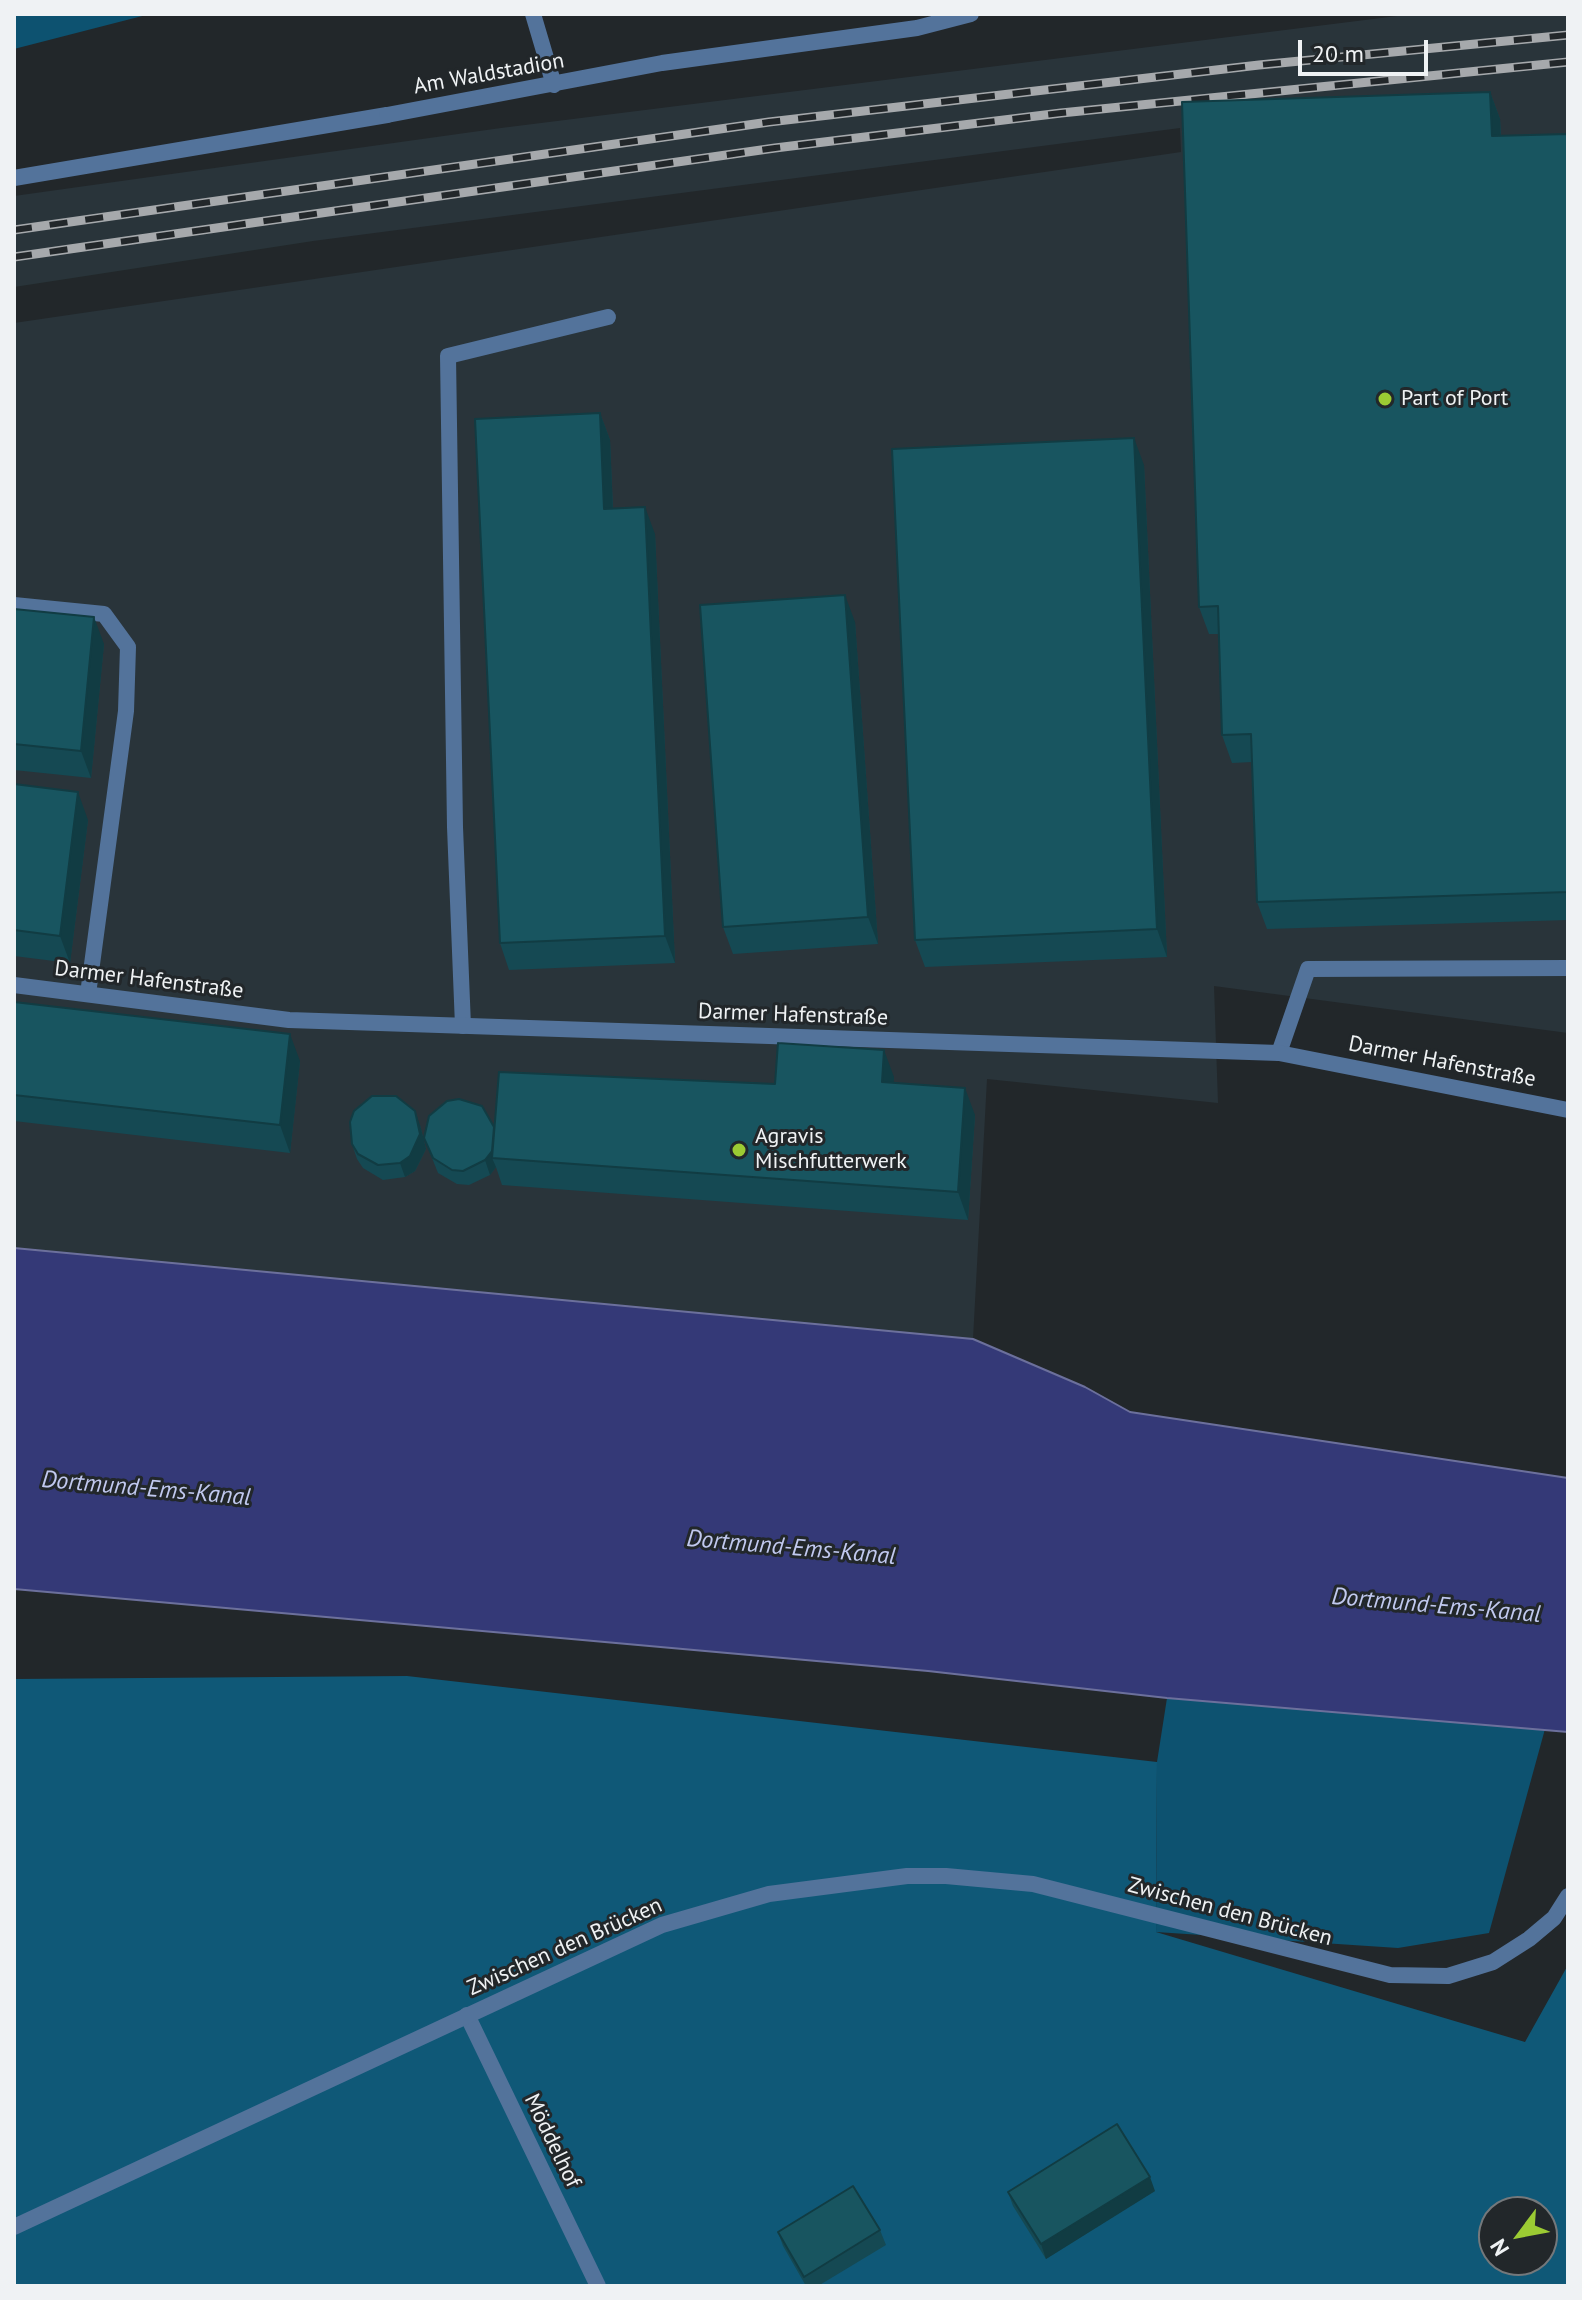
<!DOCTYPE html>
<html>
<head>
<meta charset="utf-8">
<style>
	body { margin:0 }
	#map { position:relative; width:1582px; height:2300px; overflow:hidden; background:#22272a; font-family:"PT Sans",sans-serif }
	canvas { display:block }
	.frame { position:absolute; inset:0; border:16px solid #eff2f4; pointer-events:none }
	.north { position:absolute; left:1478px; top:2196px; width:80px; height:80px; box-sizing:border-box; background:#22272a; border:2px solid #74787b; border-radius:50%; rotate:238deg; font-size:22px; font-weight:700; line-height:32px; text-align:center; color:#eff2f4 }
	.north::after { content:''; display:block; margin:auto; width:28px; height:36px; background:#9bcb33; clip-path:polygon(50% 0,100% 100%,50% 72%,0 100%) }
	.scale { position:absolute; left:1298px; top:40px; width:130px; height:36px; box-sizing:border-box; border:4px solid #eff2f4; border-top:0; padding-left:10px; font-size:24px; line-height:28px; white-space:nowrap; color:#eff2f4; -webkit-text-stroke:6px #22272a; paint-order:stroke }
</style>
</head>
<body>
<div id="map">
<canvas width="1582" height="2300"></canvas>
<div class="frame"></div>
<div class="north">N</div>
<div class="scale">20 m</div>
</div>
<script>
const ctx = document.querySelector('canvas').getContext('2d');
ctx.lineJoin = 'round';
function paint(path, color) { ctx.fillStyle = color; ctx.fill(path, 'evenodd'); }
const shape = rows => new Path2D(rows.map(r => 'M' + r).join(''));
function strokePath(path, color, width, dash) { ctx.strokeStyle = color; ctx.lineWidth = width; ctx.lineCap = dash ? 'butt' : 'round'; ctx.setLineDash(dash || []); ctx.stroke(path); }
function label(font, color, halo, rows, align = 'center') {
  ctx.font = font + ' "PT Sans",sans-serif'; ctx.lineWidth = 6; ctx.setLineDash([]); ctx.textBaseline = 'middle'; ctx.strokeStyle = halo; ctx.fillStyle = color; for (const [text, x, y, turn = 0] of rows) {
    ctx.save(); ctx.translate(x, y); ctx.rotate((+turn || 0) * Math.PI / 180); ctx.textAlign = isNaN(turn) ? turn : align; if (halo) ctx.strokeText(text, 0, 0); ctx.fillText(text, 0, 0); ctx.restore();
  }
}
paint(shape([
	[1413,14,1568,14,1568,1033,1214,986,1218,1103,987,1079,973,1339,14,1248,14,323,1181,152,1180,128,313,241,14,287,14,196,501,128]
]), '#29343a');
paint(shape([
	[14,14,150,14,14,49],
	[1167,1698,1545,1729,1489,1933,1398,1948,1156,1932,1157,1762]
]), '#0d5270');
paint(shape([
	[407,1676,1157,1762,1156,1932,1525,2042,1568,1965,1568,2286,14,2286,14,1679],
	[1494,2212,1542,2212,1542,2260,1494,2260]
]), '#0f5877');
const water = shape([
	[14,1248,973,1339,1085,1387,1130,1412,1568,1478,1568,1732,1167,1698,928,1671,14,1589,14,1248]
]);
paint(water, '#343977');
strokePath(water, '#6c709c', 2);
strokePath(shape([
	[14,178,387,115],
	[14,605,104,614,128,647,126,711,88,994],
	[463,1026,455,827,448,356,608,317],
	[1279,1053,1308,969,1568,968],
	[467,2015,598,2286]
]), '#53739b', 16);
strokePath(shape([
	[533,14,554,85],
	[387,115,662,63,917,28,971,14],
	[14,985,289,1020,1279,1053,1568,1110]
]), '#53739b', 16);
strokePath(shape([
	[14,2227,662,1925,769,1894,907,1876,946,1876,1033,1884,1390,1975,1448,1976,1493,1962,1529,1939,1554,1918,1568,1896]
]), '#53739b', 16);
const rail = shape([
	[14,230,769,122,1259,65,1568,35],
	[14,257,775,148,1061,113,1568,62]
]);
strokePath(rail, '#a6a9ac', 9);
strokePath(rail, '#22272a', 6, [18]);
paint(shape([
	[1490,92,1500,119,1501,136,1568,134,1568,920,1267,929,1257,902,1252,762,1232,763,1222,735,1219,634,1209,634,1199,607],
	[600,413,610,440,613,508,655,534,675,963,509,970,500,943],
	[1144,465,1167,957,925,967,915,940],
	[14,609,104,644,91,778,14,770],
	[855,622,878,944,733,954,723,927],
	[14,784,88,820,70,963,14,956],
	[14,1002,300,1061,290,1153,14,1121],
	[894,1077,893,1083,975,1115,968,1220,502,1185,496,1167,490,1175,469,1185,457,1184,438,1173,424,1138,775,1084],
	[420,1125,426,1149,415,1171,405,1177,383,1180,363,1168,357,1159,352,1144],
	[1155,2191,1046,2259,1013,2206,1008,2192],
	[880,2230,886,2245,818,2286,806,2286,783,2246,778,2232]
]), '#154953');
paint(shape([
	[1490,92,1500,119,1502,164,1492,136],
	[600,413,610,440,614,536,604,509],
	[1134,438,1144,465,1167,957,1157,929],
	[645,507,655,534,675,963,665,936],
	[845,595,855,622,878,944,868,917],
	[94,617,104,644,91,778,81,751],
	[78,792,88,820,70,963,60,936],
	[290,1034,300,1061,290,1153,280,1125],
	[884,1050,894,1077,892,1110,882,1082],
	[965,1088,975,1115,968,1220,958,1192],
	[415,1111,420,1125,426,1149,415,1171,405,1177,400,1163],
	[494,1127,492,1158,496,1167,490,1175,485,1160],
	[1150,2177,1155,2191,1046,2259,1041,2244]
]), '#113c43');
const building = shape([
	[1490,92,1492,136,1568,134,1568,892,1257,902,1251,734,1222,735,1218,606,1199,607,1182,102,1490,92],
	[600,413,604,509,645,507,665,936,500,943,475,419,600,413],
	[1134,438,1157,929,915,940,892,449,1134,438],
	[845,595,868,917,723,927,700,605,845,595],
	[14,609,94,617,81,751,14,744,14,609],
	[14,784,78,792,60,936,14,930,14,784],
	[14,1002,290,1034,280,1125,14,1095,14,1002],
	[778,1043,884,1050,882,1082,965,1088,958,1192,492,1158,499,1072,775,1084,778,1043],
	[372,1096,396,1096,415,1111,420,1134,410,1156,400,1163,378,1165,358,1154,352,1144,350,1122,354,1111,372,1096],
	[459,1099,482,1106,494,1127,492,1151,485,1160,463,1171,452,1170,433,1158,424,1138,429,1116,447,1101,459,1099],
	[1117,2124,1150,2177,1041,2244,1008,2192,1117,2124],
	[853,2186,880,2230,804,2277,778,2232,853,2186]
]);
paint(building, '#185560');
strokePath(building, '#113c43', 2);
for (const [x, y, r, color] of [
	[1385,399,8,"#9bcb33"],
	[739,1150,8,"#9bcb33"]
]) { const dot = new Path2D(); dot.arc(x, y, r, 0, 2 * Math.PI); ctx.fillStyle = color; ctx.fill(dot); strokePath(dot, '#22272a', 3); }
label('22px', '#eff2f4', '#22272a', [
	["Am Waldstadion",489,74,-10],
	["Darmer Hafenstraße",149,980,7],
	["Darmer Hafenstraße",793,1015,2],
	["Darmer Hafenstraße",1442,1062,11],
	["Zwischen den Brücken",1230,1912,15],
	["Zwischen den Brücken",565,1947,-24],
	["Möddelhof",552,2141,64]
]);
label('22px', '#eff2f4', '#22272a', [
	["Part of Port",1401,399],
	["Agravis",755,1137],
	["Mischfutterwerk",755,1162]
], 'left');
label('italic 24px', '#c1c9ef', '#22272a', [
	["Dortmund-Ems-Kanal",146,1489,5],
	["Dortmund-Ems-Kanal",791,1548,5],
	["Dortmund-Ems-Kanal",1436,1606,5]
]);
</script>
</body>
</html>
